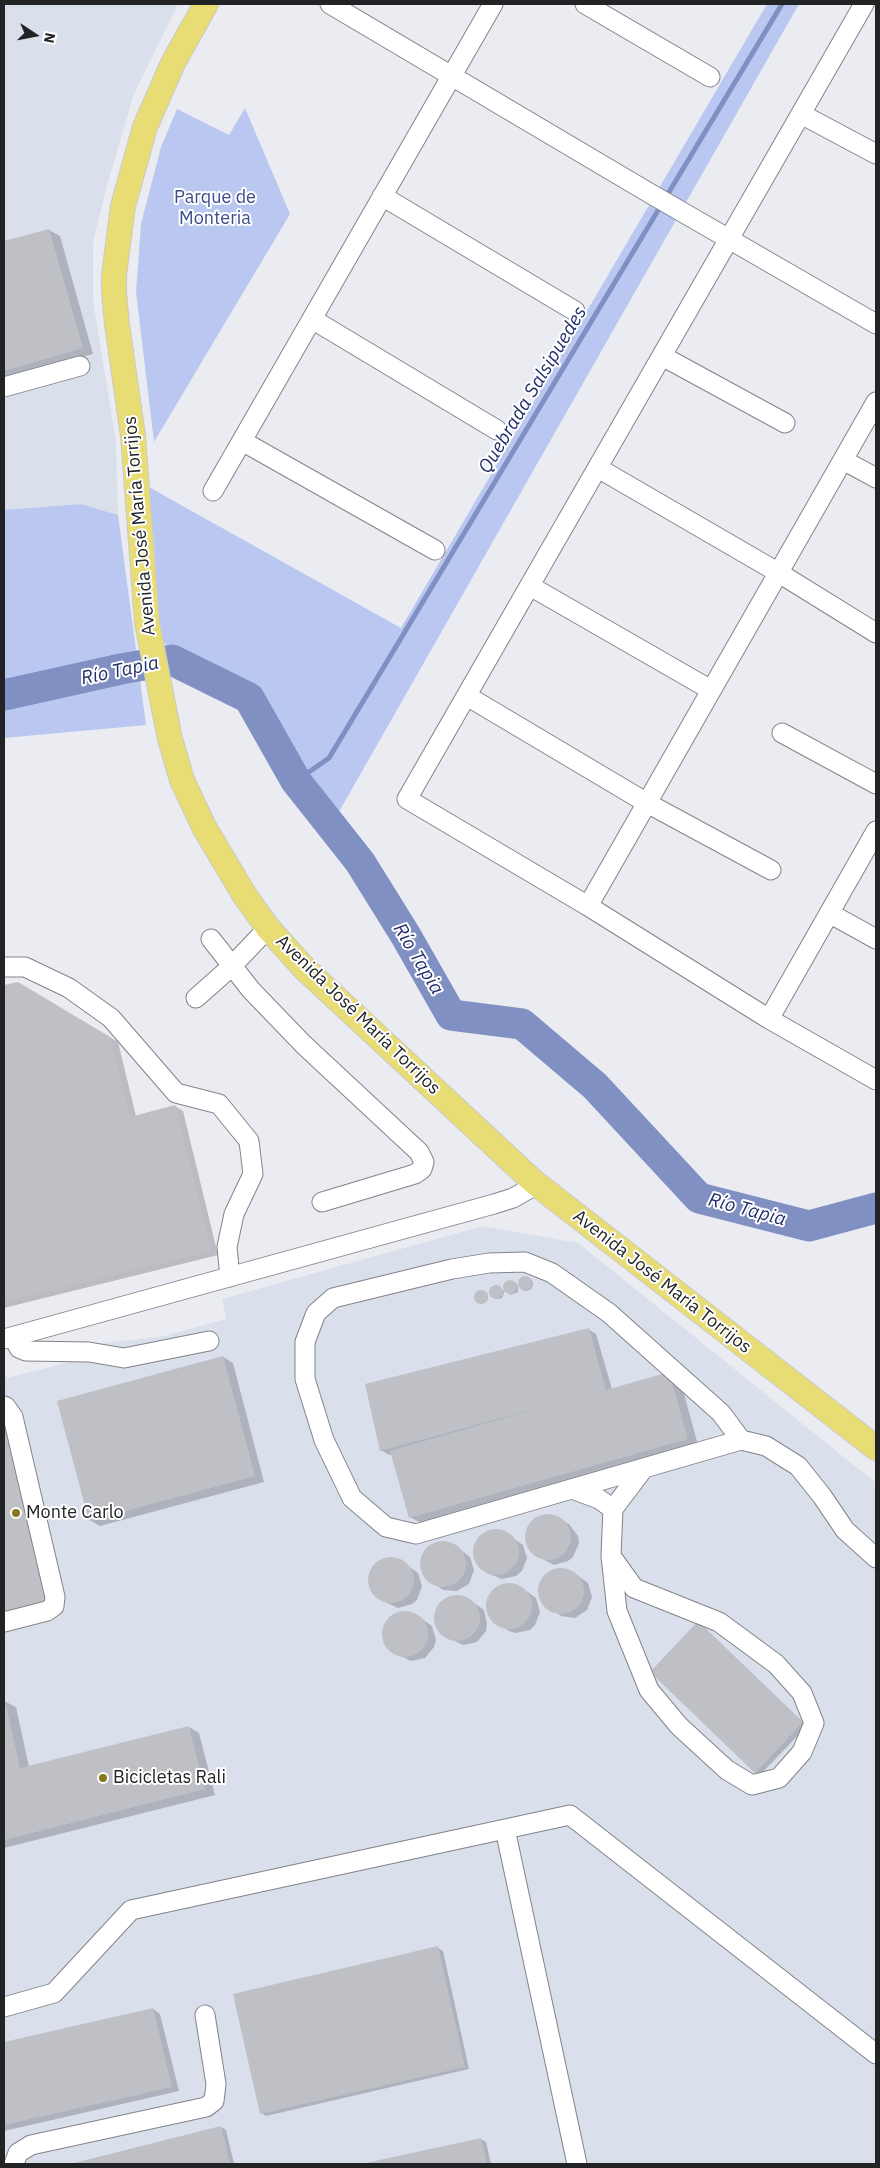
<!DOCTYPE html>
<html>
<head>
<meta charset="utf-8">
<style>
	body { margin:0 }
	#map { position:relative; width:880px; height:2168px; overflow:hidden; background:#eaecf2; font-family:"IBM Plex Sans",sans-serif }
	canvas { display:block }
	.frame { position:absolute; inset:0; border:5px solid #222325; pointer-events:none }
	.north { position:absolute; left:10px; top:10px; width:50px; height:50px; -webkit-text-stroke:4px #fff; paint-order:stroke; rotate:101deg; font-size:14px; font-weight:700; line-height:20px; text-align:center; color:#222325 }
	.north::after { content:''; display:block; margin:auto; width:18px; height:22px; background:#222325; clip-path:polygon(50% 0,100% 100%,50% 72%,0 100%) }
</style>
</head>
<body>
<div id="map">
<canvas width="880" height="2168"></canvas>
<div class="frame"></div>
<div class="north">N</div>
</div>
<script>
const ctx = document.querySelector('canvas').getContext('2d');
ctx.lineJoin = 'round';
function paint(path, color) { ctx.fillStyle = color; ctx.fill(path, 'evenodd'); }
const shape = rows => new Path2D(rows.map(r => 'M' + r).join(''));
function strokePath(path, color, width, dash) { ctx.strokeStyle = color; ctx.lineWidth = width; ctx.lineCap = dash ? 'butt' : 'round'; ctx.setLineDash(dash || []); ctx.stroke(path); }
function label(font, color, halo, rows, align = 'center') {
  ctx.font = font + ' "IBM Plex Sans",sans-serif'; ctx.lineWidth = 4; ctx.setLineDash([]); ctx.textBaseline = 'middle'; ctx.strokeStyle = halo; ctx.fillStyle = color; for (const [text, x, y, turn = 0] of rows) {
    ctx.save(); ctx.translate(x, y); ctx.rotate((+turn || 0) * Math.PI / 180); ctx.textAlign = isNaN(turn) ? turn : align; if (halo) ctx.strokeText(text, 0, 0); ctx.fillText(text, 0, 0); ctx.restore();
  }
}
paint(shape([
	[4,4,178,4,134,94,108,182,93,242,93,301,116,442,118,515,81,504,4,510],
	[483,1226,578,1243,876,1483,876,2164,4,2164,4,1371,7,1378,89,1357,88,1345,164,1336,226,1319,222,1299]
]), '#dadfec');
paint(shape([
	[767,4,799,4,336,817,241,687,158,640,154,539,147,486,401,628],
	[245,108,290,214,154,442,136,292,141,224,161,147,177,109,229,135],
	[81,504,118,515,146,725,4,738,4,510]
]), '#bac8f1');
paint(shape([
	[49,230,60,236,93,354,4,379,4,243],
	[18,983,118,1042,136,1116,175,1106,183,1111,218,1255,4,1308,4,986],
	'519 1284a7 7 0 1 1 14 0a7 7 0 1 1-14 0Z',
	[507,1282,516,1283,518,1286,518,1292,511,1295,505,1290,502,1298,499,1299,491,1295,490,1291,493,1286,496,1286,504,1291,505,1285],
	'476 1297a6 6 0 1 1 12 0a6 6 0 1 1-12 0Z',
	[588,1329,596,1334,612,1389,680,1379,698,1445,421,1523,410,1517,392,1454,389,1455,381,1450],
	[223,1357,233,1363,264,1482,100,1526,90,1520],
	[4,1418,53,1604,4,1617],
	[546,1515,569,1524,578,1536,579,1543,573,1557,568,1561,554,1565,533,1554,529,1549,526,1534,533,1521],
	[502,1531,523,1545,527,1558,522,1571,516,1576,502,1579,487,1573,477,1563,474,1549,476,1542,487,1532],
	[442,1542,457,1547,470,1557,474,1570,469,1584,457,1591,443,1590,424,1576,421,1561,424,1554,428,1548],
	[398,1559,418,1573,422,1586,417,1600,412,1604,398,1608,383,1601,372,1592,370,1577,372,1570,383,1560],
	[560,1568,574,1573,588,1583,592,1597,587,1610,575,1618,561,1616,542,1602,539,1588,541,1580,546,1574],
	[508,1583,522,1588,536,1598,540,1612,535,1625,530,1630,516,1633,509,1631,490,1617,487,1603,494,1589],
	[455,1596,470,1600,484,1610,487,1624,486,1631,477,1642,463,1645,442,1635,437,1629,435,1615,442,1601],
	[403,1612,418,1616,432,1626,436,1640,434,1647,425,1658,411,1661,390,1651,385,1645,383,1631,390,1617],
	[698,1623,807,1726,760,1775,756,1772],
	[4,1701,16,1707,29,1767,189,1727,199,1733,215,1795,4,1848],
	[438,1948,443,1951,469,2069,266,2116,261,2113],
	[153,2009,160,2014,179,2091,4,2131,4,2044],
	[221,2127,226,2130,234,2164,73,2164],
	[481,2139,486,2142,491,2164,368,2164]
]), '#0003');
strokePath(shape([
	[296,781,329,758,782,4]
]), '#8090c2', 5);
strokePath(shape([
	[4,695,121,669,172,660,249,698,296,781,360,862,406,936,451,1015,522,1024,595,1086,699,1198,809,1226,876,1208]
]), '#8090c2', 31);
paint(shape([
	[49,229,83,348,4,371,4,241],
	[18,982,110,1037,130,1117,175,1105,211,1251,4,1302,4,985],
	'518 1283a7 7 0 1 1 14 0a7 7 0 1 1-14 0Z',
	'503 1287a7 7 0 1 1 14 0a7 7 0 1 1-14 0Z',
	'489 1292a7 7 0 1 1 14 0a7 7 0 1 1-14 0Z',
	'474 1297a7 7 0 1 1 14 0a7 7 0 1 1-14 0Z',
	[589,1328,606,1390,669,1372,688,1439,409,1518,390,1451,549,1405,380,1451,365,1384],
	[223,1356,255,1476,89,1521,57,1401],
	[4,1425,51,1603,4,1616],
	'525 1537a23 23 0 1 1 46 0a23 23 0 1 1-46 0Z',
	'473 1552a23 23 0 1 1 46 0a23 23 0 1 1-46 0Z',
	'420 1564a23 23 0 1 1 46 0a23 23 0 1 1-46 0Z',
	'368 1580a23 23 0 1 1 46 0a23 23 0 1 1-46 0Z',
	'538 1591a23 23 0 1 1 46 0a23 23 0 1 1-46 0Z',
	'486 1606a23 23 0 1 1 46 0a23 23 0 1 1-46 0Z',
	'434 1618a23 23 0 1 1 46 0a23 23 0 1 1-46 0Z',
	'382 1634a23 23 0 1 1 46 0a23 23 0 1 1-46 0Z',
	[698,1621,803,1722,755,1773,650,1672],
	[4,1700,5,1700,20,1768,189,1726,205,1789,4,1840],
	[438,1946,465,2067,260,2114,233,1994],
	[153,2008,172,2087,4,2125,4,2042],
	[221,2126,230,2164,70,2164],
	[481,2138,487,2164,366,2164,366,2163]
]), '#bec0c6');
const minor = shape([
	[330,4,651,194,876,324],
	[585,4,710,77],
	[864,4,407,799,588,906,769,1019,876,1080],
	[801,114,876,154],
	[382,196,575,311],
	[312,319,497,430],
	[662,356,785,423],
	[4,387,80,366],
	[242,441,435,550],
	[843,460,876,478],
	[598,468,779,573,876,633],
	[213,491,493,4],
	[530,586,711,690],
	[467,696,647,803,771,870],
	[782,733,876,784],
	[588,906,876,402],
	[829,913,876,939],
	[211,939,251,990,304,1045,419,1152,424,1162,422,1169,415,1174,322,1202],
	[4,967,25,967,69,988,111,1018,176,1093,219,1104,249,1141,253,1174,234,1214,227,1247,230,1277],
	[196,998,231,967,268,928],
	[769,1019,876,831],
	[13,1337,19,1348,26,1351,89,1352,124,1358,209,1341],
	[4,1339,494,1204,513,1198,527,1190,534,1182],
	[4,1406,6,1407,13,1417,55,1597,54,1606,47,1611,4,1622],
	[644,1468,416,1534,386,1527,352,1498,324,1440,305,1379,305,1342,316,1313,333,1298,452,1269,489,1263,525,1262,552,1273,609,1313,721,1413,741,1440],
	[572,1489,599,1499,613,1509],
	[611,1556,634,1588,719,1622,776,1664,802,1693,814,1723,802,1752,779,1778,752,1785,727,1770,679,1726,649,1690,617,1611,611,1556,613,1509,644,1468,741,1440,766,1446,798,1466,822,1496,845,1530,876,1558],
	[505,1829,577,2164],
	[4,2007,54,1993,131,1910,570,1815,876,2054],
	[14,2164,18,2153,31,2145,206,2107,214,2101,216,2084,205,2015]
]);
const major = shape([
	[206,4,173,63,145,127,123,206,114,275,114,292,117,324,133,436,147,623,170,739,182,780,204,827,245,896,268,928,305,969,534,1182,876,1448]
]);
strokePath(minor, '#828489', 21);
strokePath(major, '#cacacb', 26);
strokePath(minor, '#fff', 19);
strokePath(major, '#e8dc75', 24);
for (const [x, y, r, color] of [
	[16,1513,5,"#867a1f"],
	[103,1778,5,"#867a1f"]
]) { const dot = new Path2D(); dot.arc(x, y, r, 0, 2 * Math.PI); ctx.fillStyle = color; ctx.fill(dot); strokePath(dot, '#fff', 2); }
label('18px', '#3b4c8b', '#fff', [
	["Parque de",215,198],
	["Monteria",215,219]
]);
label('18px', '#222325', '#fff', [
	["Avenida José María Torrijos",140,526,-95],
	["Avenida José María Torrijos",358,1015,44],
	["Avenida José María Torrijos",662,1282,38]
]);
label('18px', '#222325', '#fff', [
	["Monte Carlo",26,1513],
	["Bicicletas Rali",113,1778]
], 'left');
label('italic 19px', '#212e6b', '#fff', [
	["Quebrada Salsipuedes",533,390,-59],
	["Río Tapia",120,671,-12],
	["Río Tapia",418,959,59],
	["Río Tapia",747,1210,15]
]);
</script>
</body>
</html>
